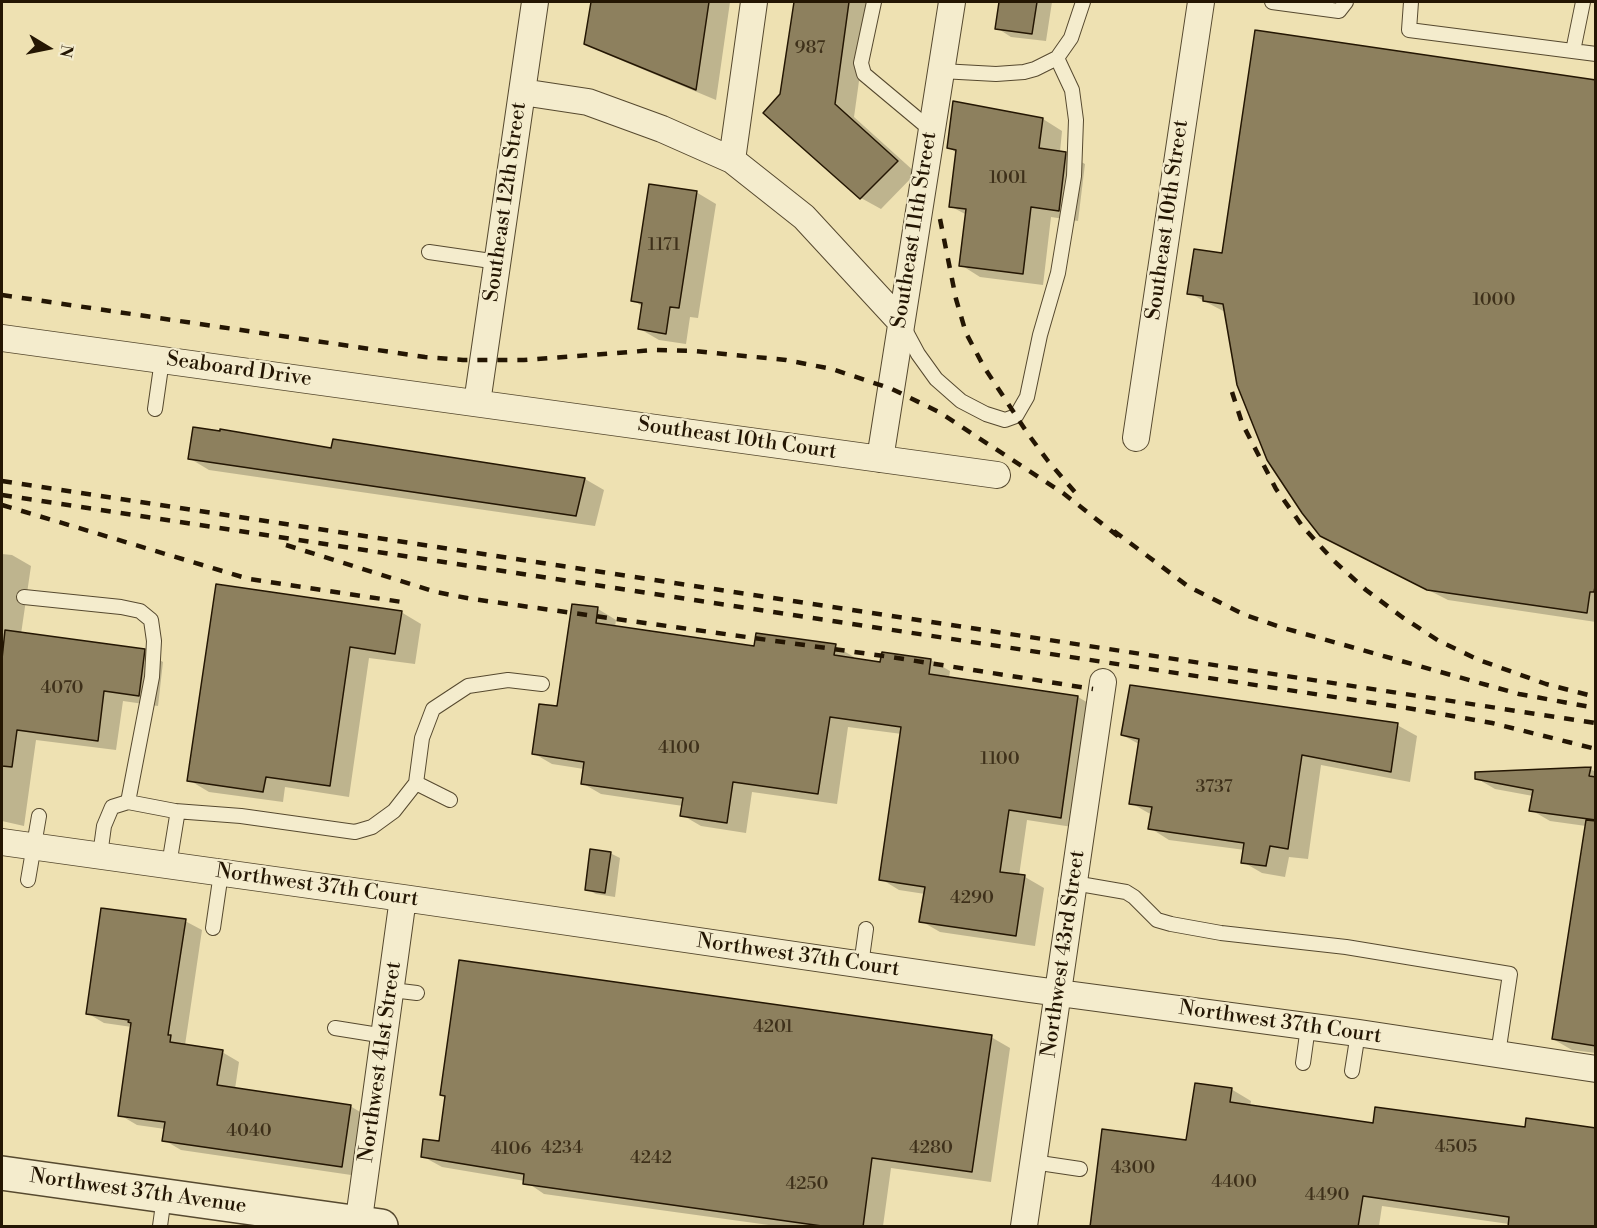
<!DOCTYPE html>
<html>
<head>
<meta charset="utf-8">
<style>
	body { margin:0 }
	#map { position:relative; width:1597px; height:1228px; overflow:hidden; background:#eee1b2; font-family:"Libre Bodoni",serif }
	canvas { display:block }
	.frame { position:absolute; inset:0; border:3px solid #241603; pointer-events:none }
	.north { position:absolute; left:18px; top:18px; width:60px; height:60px; -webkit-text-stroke:4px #f4eccd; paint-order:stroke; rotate:100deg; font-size:16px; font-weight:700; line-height:24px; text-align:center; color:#241603 }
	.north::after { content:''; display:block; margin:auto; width:21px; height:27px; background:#241603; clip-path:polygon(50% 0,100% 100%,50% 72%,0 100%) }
</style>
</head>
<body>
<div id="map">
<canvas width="1597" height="1228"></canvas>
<div class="frame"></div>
<div class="north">N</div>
</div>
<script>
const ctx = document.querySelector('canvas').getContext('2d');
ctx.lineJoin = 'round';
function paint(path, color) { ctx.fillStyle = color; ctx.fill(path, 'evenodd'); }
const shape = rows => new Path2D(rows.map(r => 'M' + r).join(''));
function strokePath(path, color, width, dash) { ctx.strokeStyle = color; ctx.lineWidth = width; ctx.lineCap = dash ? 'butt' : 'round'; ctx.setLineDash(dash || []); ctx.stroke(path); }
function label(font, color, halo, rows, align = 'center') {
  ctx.font = font + ' "Libre Bodoni",serif'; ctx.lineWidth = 4.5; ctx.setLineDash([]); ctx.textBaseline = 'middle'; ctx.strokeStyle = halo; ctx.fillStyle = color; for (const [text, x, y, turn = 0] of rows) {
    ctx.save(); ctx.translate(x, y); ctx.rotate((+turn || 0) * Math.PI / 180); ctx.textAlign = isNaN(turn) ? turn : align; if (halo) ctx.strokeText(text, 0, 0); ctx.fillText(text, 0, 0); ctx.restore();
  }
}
paint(shape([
	[592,2,730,2,716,100,606,54,586,43],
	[795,2,870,2,854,117,916,173,881,209,861,198,765,113,782,94],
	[1001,2,1052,2,1046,41,1011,37,997,28],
	[1596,82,1596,622,1448,600,1341,546,1225,312,1189,293,1223,255],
	[954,102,1043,119,1062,131,1060,152,1065,153,1085,164,1078,221,1051,217,1043,285,980,277,961,265,967,215,950,206,957,153,949,148],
	[696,192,716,204,698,318,690,317,686,344,659,340,640,329,643,307,633,300],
	[189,458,585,479,604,490,595,526,209,470],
	[2,554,12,555,31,566,21,634,144,651,163,662,158,706,123,701,116,750,36,740,24,826,2,821],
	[217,586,401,612,421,624,415,664,369,658,349,797,285,787,283,802,209,792,189,780],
	[598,609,616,620,615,627,755,647,835,646,854,657,854,660,881,664,883,653,931,660,950,671,949,678,1078,697,1097,708,1079,828,1027,820,1019,876,1025,877,1044,888,1035,946,940,932,921,921,925,894,899,890,881,879,902,734,848,727,837,804,752,792,746,833,701,826,682,815,683,806,601,794,582,783,584,769,552,764,533,753,558,708],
	[1397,725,1417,736,1410,782,1321,765,1308,859,1289,857,1285,877,1262,873,1243,862,1245,850,1169,840,1150,828,1152,815,1131,803,1139,744,1122,735],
	[1590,769,1596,772,1596,1053,1572,1050,1553,1039,1586,826,1550,821,1531,810,1533,796,1495,789,1476,778],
	[610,853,620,858,615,897,596,894,586,889],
	[185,921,202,930,185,1045,222,1052,239,1062,235,1089,350,1106,367,1116,358,1176,181,1150,164,1140,165,1129,137,1125,120,1115,132,1027,104,1023,87,1013],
	[991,1037,1010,1048,991,1182,891,1168,883,1226,776,1226,544,1194,525,1181,442,1167,422,1156,440,1143],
	[1231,1089,1251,1101,1250,1107,1374,1125,1526,1129,1509,1224,1382,1206,1379,1226,1091,1226,1187,1141]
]), '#0003');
const building = shape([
	[591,2,709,2,696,90,584,44,591,2],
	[794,2,849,2,835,104,898,161,860,199,763,113,780,94,794,2],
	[999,2,1037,2,1032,34,995,29,999,2],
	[1255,30,1596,80,1596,582,1594,592,1590,592,1587,613,1427,590,1320,536,1302,513,1267,460,1237,385,1223,304,1203,301,1203,296,1187,294,1194,249,1222,253,1255,30],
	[953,101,1043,118,1039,148,1066,152,1059,211,1031,207,1023,274,959,266,966,209,949,207,956,150,947,148,953,101],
	[649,184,697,191,679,308,670,307,666,334,638,329,642,303,631,301,649,184],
	[193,427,220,431,220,429,331,448,333,439,585,478,576,516,188,459,193,427],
	[216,584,402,611,395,654,350,647,330,786,266,777,263,792,187,781,216,584],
	[572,604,598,607,596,623,754,646,756,633,836,644,834,655,880,662,882,652,931,659,929,674,1078,696,1061,818,1009,810,1000,872,1025,875,1016,936,919,922,925,887,879,880,901,727,830,717,818,794,733,782,727,823,680,816,683,798,581,784,584,762,532,754,539,704,557,706,572,604],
	[5,630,145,649,139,696,104,691,98,741,17,730,12,767,2,766,2,659,5,630],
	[1130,685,1398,723,1391,772,1302,755,1288,849,1270,846,1266,866,1241,863,1244,843,1148,829,1152,807,1129,804,1139,739,1121,735,1130,685],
	[1591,767,1589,776,1596,777,1596,820,1529,811,1533,790,1475,779,1475,772,1591,767],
	[1586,820,1596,821,1596,1046,1552,1039,1586,820],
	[590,849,611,852,605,893,585,890,590,849],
	[101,908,186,919,168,1035,171,1035,170,1042,223,1050,217,1085,351,1105,342,1167,162,1141,165,1122,118,1116,131,1023,128,1022,129,1020,86,1014,101,908],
	[459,960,992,1035,972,1172,872,1158,863,1227,829,1227,523,1184,524,1174,421,1157,423,1139,439,1141,445,1096,440,1095,459,960],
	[1195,1083,1232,1088,1230,1102,1373,1123,1375,1107,1525,1127,1526,1118,1596,1128,1596,1227,1508,1227,1509,1217,1363,1196,1358,1227,1090,1227,1102,1129,1186,1140,1195,1083]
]);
paint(building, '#8d805e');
strokePath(building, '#241603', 1.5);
const service = shape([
	[874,2,861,63,864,74,931,130],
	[1272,2,1339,11,1346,2],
	[1411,2,1409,30,1596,54],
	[1573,51,1583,2],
	[941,71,996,74,1024,72,1035,69,1057,58,1071,38,1083,2],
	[429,252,498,262],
	[903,326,918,354,936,379,961,401,986,414,1005,420,1016,416,1027,397,1040,335,1058,273,1074,176,1076,120,1072,90,1057,58],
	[155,409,162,360],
	[24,597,121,607,140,611,151,620,154,641,152,677,128,802],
	[416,783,450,800],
	[175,811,241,816,355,832,372,827,394,811,416,783,422,738,433,709,468,686,508,680,542,684],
	[100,855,104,826,112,807,128,802,175,811,177,816,169,865],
	[28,880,39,816],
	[1074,883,1126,892,1134,897,1157,920,1171,924,1221,933,1346,947,1510,974,1498,1054],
	[213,928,221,873],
	[861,965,866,929],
	[392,990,417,993],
	[335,1028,385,1036],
	[1303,1063,1308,1027],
	[1352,1071,1358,1033],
	[1033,1162,1080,1169],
	[160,1226,164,1197]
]);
const minor = shape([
	[522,92,588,102,662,129,732,160,804,217,900,321],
	[732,160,754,2],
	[2,338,997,475],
	[477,403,535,2],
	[1136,438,1201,2],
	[880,459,952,2],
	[2,842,403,898,1029,989,1358,1033,1596,1069],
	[358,1226,403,898],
	[1024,1226,1103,682]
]);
const tertiary = shape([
	[2,1173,381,1226]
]);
strokePath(service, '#56492f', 16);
strokePath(minor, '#56492f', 28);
strokePath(tertiary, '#56492f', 36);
strokePath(service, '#f4eccd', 14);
strokePath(minor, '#f4eccd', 26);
strokePath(tertiary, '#f4eccd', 33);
strokePath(shape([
	[940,219,956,299,966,333,984,367,1028,434,1048,461,1080,498],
	[2,295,425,357,463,360,524,360,655,350,694,351,786,360,832,369,892,389,939,412,1063,493,1119,537],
	[1232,392,1242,423,1276,489,1303,527,1333,560,1366,590,1402,617,1439,641,1479,660,1546,684,1596,697],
	[2,481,1596,723],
	[2,495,1407,708,1492,723,1596,749],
	[2,505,249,579,402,602],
	[1114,531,1189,587,1245,615,1280,627,1519,694,1596,708],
	[286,545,436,592,472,599,891,657,1093,689]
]), '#241603', 4.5, [10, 10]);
label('18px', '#3e301a', null, [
	["987",810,49],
	["1001",1008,179],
	["1171",664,246],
	["1000",1494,301],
	["4070",62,689],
	["4100",679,749],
	["1100",1000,760],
	["3737",1214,788],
	["4290",972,899],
	["4201",773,1028],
	["4040",249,1132],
	["4505",1456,1148],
	["4234",562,1149],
	["4280",931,1149],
	["4106",511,1150],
	["4242",651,1159],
	["4300",1133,1169],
	["4400",1234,1183],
	["4250",807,1185],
	["4490",1327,1196]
]);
label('21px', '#241603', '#f4eccd', [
	["Southeast 12th Street",506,202,-82],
	["Southeast 10th Street",1168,220,-82],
	["Southeast 11th Street",915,230,-81],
	["Seaboard Drive",239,370,8],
	["Southeast 10th Court",737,439,8],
	["Northwest 37th Court",317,886,8],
	["Northwest 43rd Street",1064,954,-82],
	["Northwest 37th Court",798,956,8],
	["Northwest 37th Court",1280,1023,8],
	["Northwest 41st Street",381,1062,-82],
	["Northwest 37th Avenue",138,1192,8]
]);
</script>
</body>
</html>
